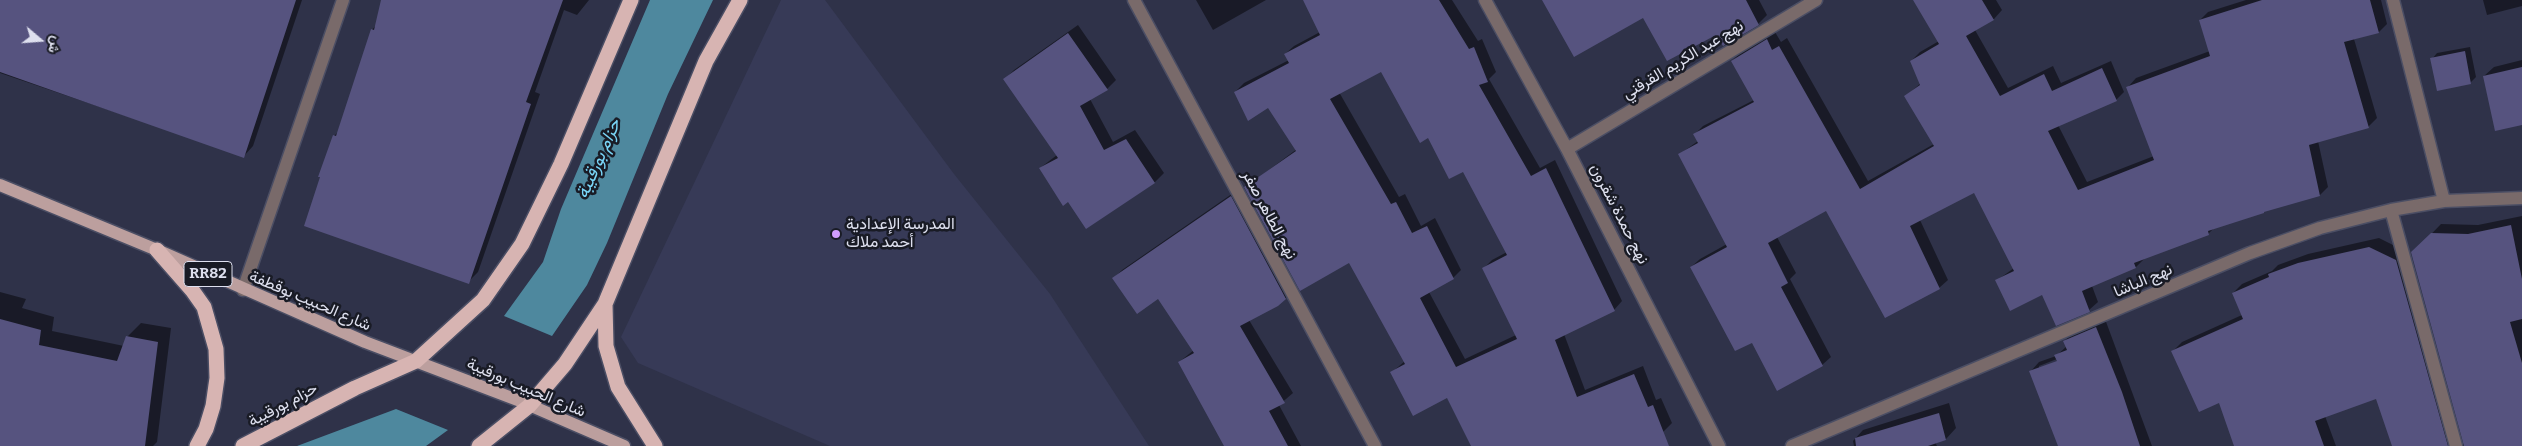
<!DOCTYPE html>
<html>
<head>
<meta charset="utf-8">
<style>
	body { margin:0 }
	#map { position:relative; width:2522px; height:446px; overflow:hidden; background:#2f3249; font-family:Bitter,Vazirmatn,serif }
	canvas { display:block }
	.north { position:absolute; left:15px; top:15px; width:50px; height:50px; -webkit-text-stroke:4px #191b25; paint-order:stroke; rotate:108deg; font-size:14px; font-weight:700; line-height:20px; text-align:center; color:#dee0ef }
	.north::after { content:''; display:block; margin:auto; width:18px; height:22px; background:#dee0ef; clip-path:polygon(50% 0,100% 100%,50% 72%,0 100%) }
</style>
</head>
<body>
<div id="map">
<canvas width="2522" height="446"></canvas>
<div class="north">ش</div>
</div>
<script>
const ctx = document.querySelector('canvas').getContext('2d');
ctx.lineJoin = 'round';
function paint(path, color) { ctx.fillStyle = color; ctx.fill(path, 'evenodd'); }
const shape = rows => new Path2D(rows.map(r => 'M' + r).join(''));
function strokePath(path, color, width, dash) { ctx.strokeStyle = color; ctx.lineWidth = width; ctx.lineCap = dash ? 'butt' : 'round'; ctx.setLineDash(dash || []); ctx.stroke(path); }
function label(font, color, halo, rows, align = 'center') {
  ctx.font = font + ' Bitter,Vazirmatn,serif'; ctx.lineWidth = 5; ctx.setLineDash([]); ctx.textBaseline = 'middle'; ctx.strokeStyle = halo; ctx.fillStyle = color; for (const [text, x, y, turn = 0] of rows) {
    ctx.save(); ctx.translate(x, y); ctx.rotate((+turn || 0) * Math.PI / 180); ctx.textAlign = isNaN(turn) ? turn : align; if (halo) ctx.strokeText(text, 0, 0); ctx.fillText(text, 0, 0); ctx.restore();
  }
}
paint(shape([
	[781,0,825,0,954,174,1050,294,1149,446,830,446,638,363,621,337]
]), '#373a57');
paint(shape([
	[650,0,713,0,668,94,607,243,587,285,552,336,504,316,543,262,561,209],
	[396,409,448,430,426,446,297,446]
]), '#4e889e');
paint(shape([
	[0,0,302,0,253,146,244,156,0,73],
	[383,0,589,0,577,15,564,10,535,92,540,94,478,272,468,282,334,136,339,131,372,30,376,25],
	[1196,0,1266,0,1213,30],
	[1304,0,1452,0,1478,41,1482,39,1496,72,1489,79,1540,168,1555,160,1622,301,1614,310,1564,334,1585,390,1643,366,1656,400,1661,398,1672,423,1663,432,1629,446,1472,446,1448,396,1391,373,1405,361,1349,261,1246,187,1297,149,1268,107,1235,92,1244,83,1289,60,1285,54,1294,46,1320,32],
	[1382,70,1429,137,1463,170,1507,252,1492,260,1484,268,1516,335,1465,359,1429,292,1453,278,1461,270,1435,218,1421,226,1405,194,1399,197,1339,92],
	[1543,0,1759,0,1767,15,1758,24,1723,45,1717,33,1644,16],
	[1914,0,1996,0,2002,10,1994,19,1975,30,2008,88,2053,66,2061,83,2111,61,2124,92,2116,100,2058,125,2087,182,2154,156,2128,87,2136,78,2210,51,2200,20,2208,12,2246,0,2381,0,2387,24,2379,32,2354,39,2377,118,2368,127,2318,141,2328,187,2320,195,2266,210,2214,228,2208,234,2145,258,2136,267,2092,286,2098,302,2089,310,2057,324,2043,293,1996,281,2014,268,1974,192,1920,220,1948,280,1939,288,1826,209,1777,237,1796,273,1790,279,1831,357,1822,365,1753,341,1691,267,1700,259,1727,244,1680,154,1698,141,1694,135,1703,126,1754,100,1732,61,1741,52,1775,32,1781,42,1787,38,1868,181,1934,144,1906,96,1921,83,1911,61,1920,52,1939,41],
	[2483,0,2522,0,2522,6,2487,15],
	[1078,25,1116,80,1107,89,1090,99,1113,142,1135,130,1164,173,1155,182,1087,227,1068,200,1040,168,1057,155,1005,79,1014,70],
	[2470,47,2476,77,2471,82,2432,59,2437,53],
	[2522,60,2522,124,2484,76,2494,67],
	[1239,189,1294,290,1286,298,1249,320,1293,393,1279,405,1301,446,1229,446,1179,362,1194,350,1159,298,1114,278,1122,270],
	[2522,216,2522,446,2393,446,2377,398,2325,416,2336,446,2236,446,2220,402,2173,351,2182,342,2242,315,2233,293,2242,284,2272,271,2278,265,2308,254,2379,238,2405,251,2457,439,2465,445,2413,253,2441,224,2478,225],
	[0,292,26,299,22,308,54,317,52,331,124,346,127,337,141,323,171,328,157,442,153,446,0,446],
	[2105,319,2152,446,2059,446,2031,371,2039,362,2056,356,2067,346,2065,341,2073,332],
	[2062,357,2063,360,2039,368,2039,366],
	[1949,403,1956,428,1946,439,1935,442,1937,446,1854,446,1853,441,1863,430]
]), '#0007');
paint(shape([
	[0,0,296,0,244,158,0,72],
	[381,0,563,0,526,102,531,104,469,284,304,226,320,177,318,177,333,135,336,136,371,29,374,30],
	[1303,0,1439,0,1469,49,1474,47,1488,82,1479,85,1531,176,1546,168,1615,311,1555,340,1577,397,1634,374,1648,407,1653,405,1669,446,1471,446,1447,398,1413,416,1390,372,1405,364,1349,263,1300,291,1244,187,1296,151,1268,108,1248,121,1234,92,1289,63,1284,54,1320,35],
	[1381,72,1420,143,1428,138,1449,179,1463,172,1507,255,1482,268,1517,339,1456,367,1420,298,1454,279,1427,226,1412,233,1396,202,1391,204,1330,99],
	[1542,0,1746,0,1759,25,1723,46,1716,35,1667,61,1643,18,1574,57],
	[1913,0,1982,0,1994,20,1966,36,2000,96,2044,74,2052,91,2102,68,2117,101,2048,131,2078,190,2154,160,2126,87,2210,56,2199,20,2262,0,2370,0,2379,33,2344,42,2369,128,2309,145,2320,196,2264,212,2264,213,2208,231,2209,235,2134,263,2136,268,2082,291,2090,312,2056,326,2042,295,2010,311,1995,280,2014,271,1974,193,1910,226,1940,289,1885,318,1826,211,1768,243,1788,283,1781,287,1823,366,1777,391,1752,343,1735,351,1690,267,1727,247,1678,154,1698,143,1693,134,1754,102,1731,61,1767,39,1772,50,1779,46,1860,189,1934,146,1904,96,1920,85,1910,61,1939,44],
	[1068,33,1108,90,1080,106,1104,150,1126,139,1155,183,1086,229,1068,202,1063,206,1039,168,1058,158,1003,79],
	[2465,51,2471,84,2437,91,2430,58],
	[2522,67,2522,125,2495,131,2483,76],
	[1231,196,1286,299,1278,306,1240,326,1285,403,1269,411,1288,446,1224,446,1178,362,1194,353,1158,299,1137,314,1112,278],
	[2511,225,2522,279,2522,319,2510,322,2522,363,2522,446,2464,446,2411,252,2431,233,2468,234],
	[2369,247,2396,260,2448,446,2392,446,2376,399,2315,421,2324,446,2234,446,2219,403,2199,412,2171,351,2243,319,2232,293,2269,277,2268,274,2298,263],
	[0,319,41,330,39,345,117,361,126,336,158,342,145,446,0,446],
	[2096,327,2122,392,2140,446,2058,446,2029,371,2057,361,2054,355,2067,350,2063,341],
	[1939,413,1946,440,1928,446,1856,446,1855,438]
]), '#56537f');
const minor = shape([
	[1134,0,1375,446],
	[1485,0,1567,149,1719,446],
	[2393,0,2444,201],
	[1567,149,1816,0],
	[2391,210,2456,446],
	[243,290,343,0],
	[1792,446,2250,253,2320,228,2391,210,2444,201,2522,198]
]);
const major = shape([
	[0,185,157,250,365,342,520,401,624,446]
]);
const highway = shape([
	[157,250,192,290,204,307,216,349,217,378,213,406,206,429,197,446],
	[605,304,606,346,618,387,655,446],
	[243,446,355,388,416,361,483,300,522,244,561,164,631,0],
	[479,446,529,406,565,364,605,304,706,61,740,0]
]);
strokePath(minor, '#4b4e64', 15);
strokePath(major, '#4b4e64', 15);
strokePath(highway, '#4b4e64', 18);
strokePath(minor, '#796a6a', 12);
strokePath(major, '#bc9f9e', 12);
strokePath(highway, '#d7b4b2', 15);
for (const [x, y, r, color] of [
	[836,234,5,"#d19dfe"]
]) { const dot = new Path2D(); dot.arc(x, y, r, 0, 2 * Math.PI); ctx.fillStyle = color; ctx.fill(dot); strokePath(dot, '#191b25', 2); }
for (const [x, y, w] of [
	[208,274,48]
]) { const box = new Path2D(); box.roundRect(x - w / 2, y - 12.5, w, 25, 4); ctx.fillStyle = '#191b25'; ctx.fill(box); strokePath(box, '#dee0ef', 1); }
label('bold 15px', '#dee0ef', null, [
	["RR82",208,274]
]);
label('16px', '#dee0ef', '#191b25', [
	["نهج عبد الكريم القرقني",1683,60,-31],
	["نهج حمدة شقرون",1619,214,63],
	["نهج الطاهر صفر",1269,215,62],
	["نهج الباشا",2143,281,-23],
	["شارع الحبيب بوقطفة",310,301,23],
	["شارع الحبيب بورقيبة",526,388,23],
	["حزام بورقيبة",283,405,-28]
]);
label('16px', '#dee0ef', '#191b25', [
	["المدرسة الإعدادية",846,225],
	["أحمد ملاك",846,243]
], 'left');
label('italic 18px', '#7ad6f8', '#191b25', [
	["حزام بورقيبة",599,159,-66]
]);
</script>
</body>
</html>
